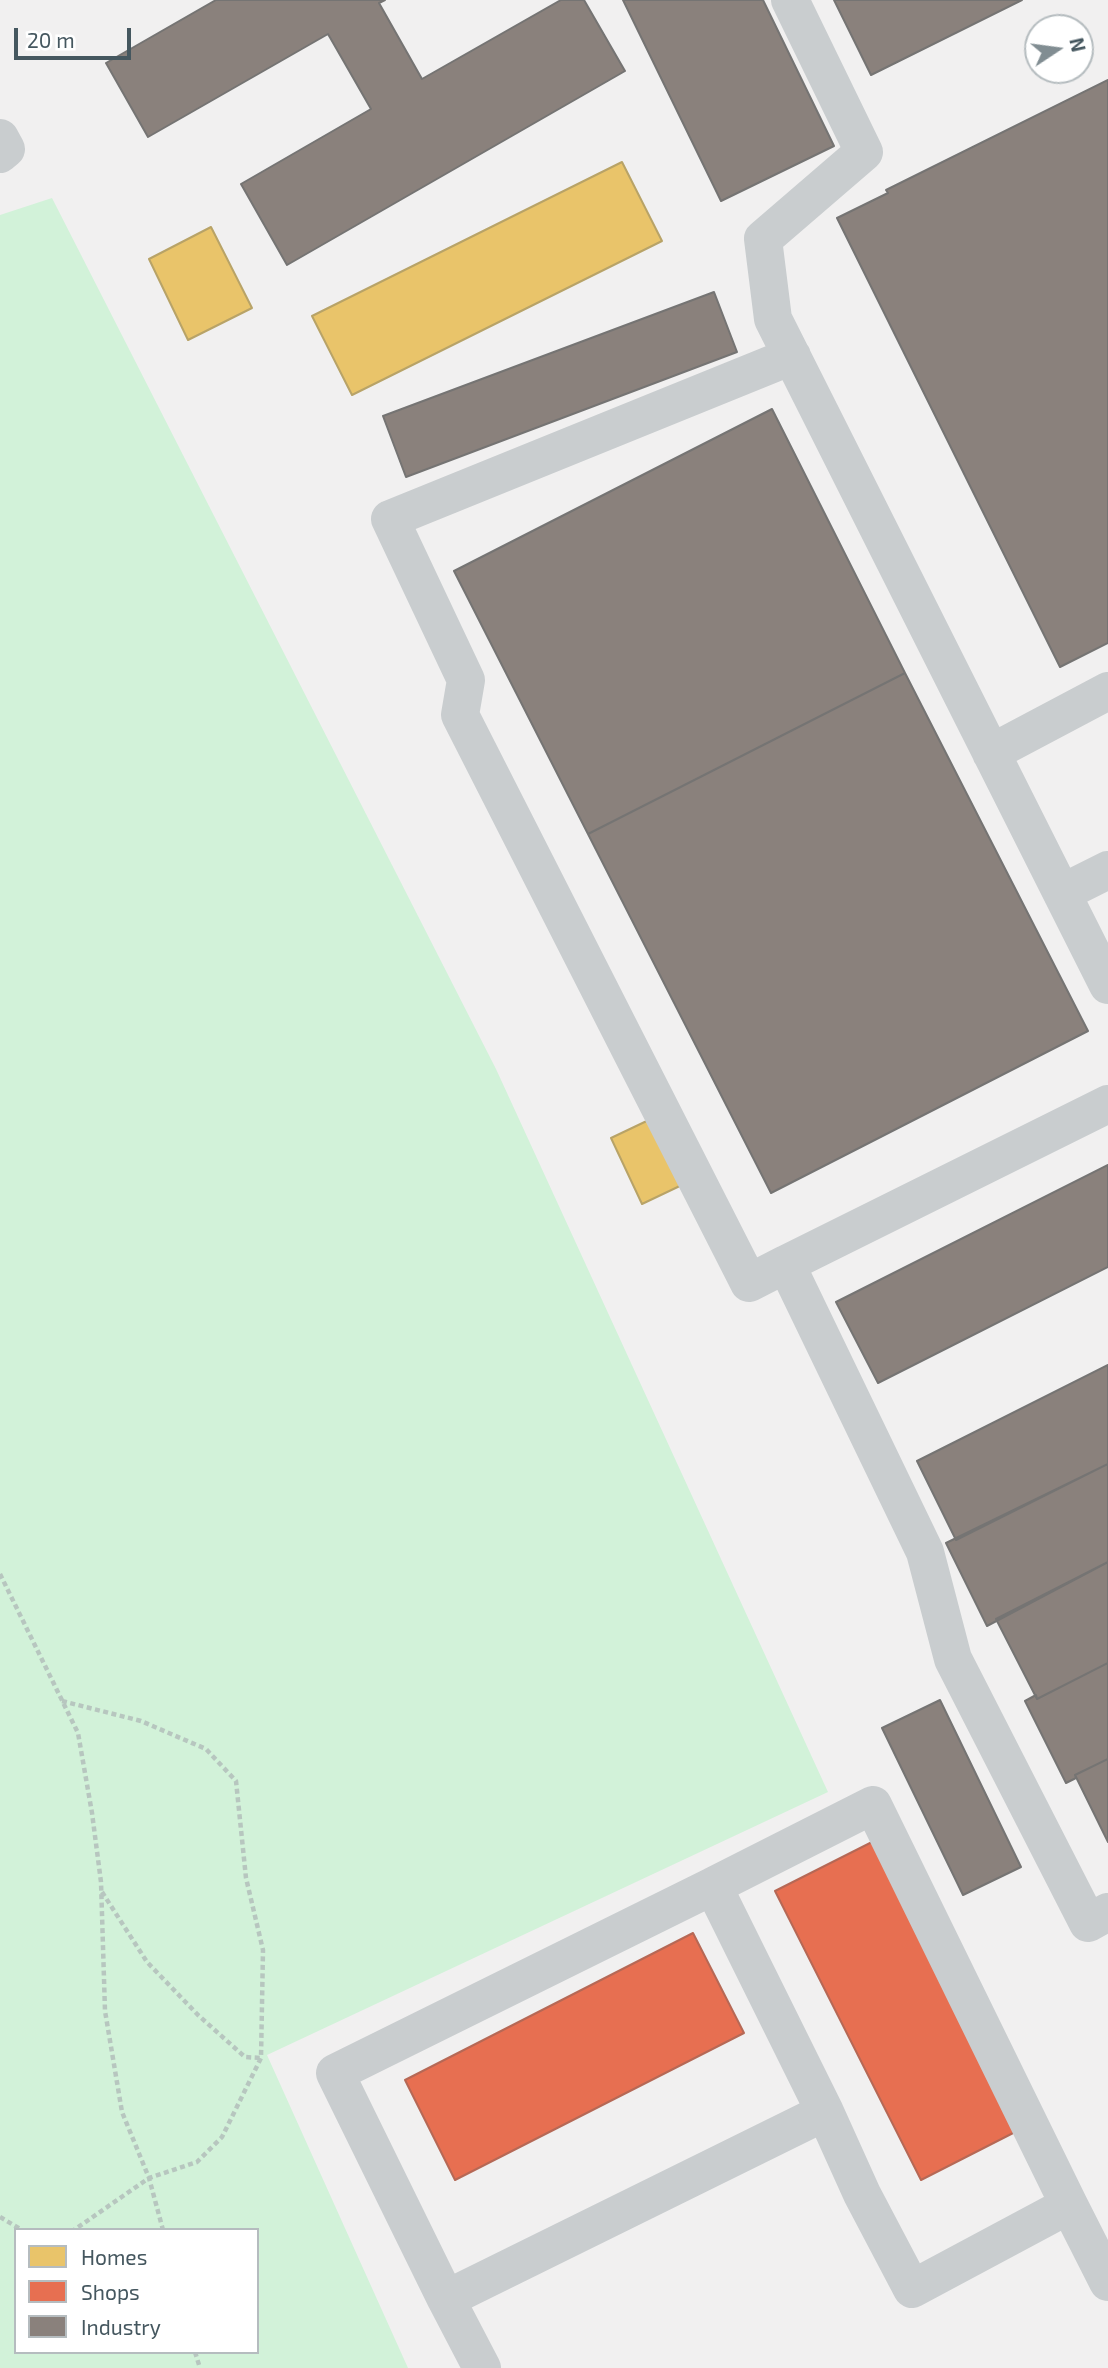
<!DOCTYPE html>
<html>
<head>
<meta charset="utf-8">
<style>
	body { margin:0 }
	#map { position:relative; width:1108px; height:2368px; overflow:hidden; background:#f1f0f0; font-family:"Exo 2",sans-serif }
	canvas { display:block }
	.legend { position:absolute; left:14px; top:2228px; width:245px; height:126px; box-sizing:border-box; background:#fff; border:2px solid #b5bcbf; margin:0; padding:9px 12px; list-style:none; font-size:21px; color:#45575f }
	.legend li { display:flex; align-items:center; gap:14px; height:35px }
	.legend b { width:35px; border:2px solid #b5bcbf }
	.north { position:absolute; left:1024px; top:14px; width:70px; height:70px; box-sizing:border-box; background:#fff; border:2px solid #b5bcbf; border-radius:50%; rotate:77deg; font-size:19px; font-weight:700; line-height:28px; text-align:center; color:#45575f }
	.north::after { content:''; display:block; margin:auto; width:24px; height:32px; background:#818d92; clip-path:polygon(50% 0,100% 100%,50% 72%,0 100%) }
	.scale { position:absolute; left:14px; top:28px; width:117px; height:32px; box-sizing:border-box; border:4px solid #45575f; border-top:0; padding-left:9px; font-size:21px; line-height:24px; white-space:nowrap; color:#45575f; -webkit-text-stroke:5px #fff; paint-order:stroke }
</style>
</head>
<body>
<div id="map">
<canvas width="1108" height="2368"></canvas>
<ul class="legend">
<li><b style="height:19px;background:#e9c46a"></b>Homes</li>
<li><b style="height:19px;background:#e76f51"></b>Shops</li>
<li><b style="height:19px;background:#8a817c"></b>Industry</li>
</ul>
<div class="north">N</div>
<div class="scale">20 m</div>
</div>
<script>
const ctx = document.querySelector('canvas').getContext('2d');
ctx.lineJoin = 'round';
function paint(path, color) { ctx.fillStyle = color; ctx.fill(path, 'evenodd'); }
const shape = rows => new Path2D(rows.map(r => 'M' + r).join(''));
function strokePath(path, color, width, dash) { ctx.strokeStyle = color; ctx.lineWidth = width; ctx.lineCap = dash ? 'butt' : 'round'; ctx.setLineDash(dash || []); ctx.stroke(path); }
paint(shape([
	[52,198,496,1069,828,1792,267,2055,408,2368,0,2368,0,215],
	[16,2230,257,2230,257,2352,16,2352]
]), '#d2f2d9');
const homes = shape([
	[622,162,662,241,352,395,312,316,622,162],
	[211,227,252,308,188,340,149,259,211,227],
	[653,1118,684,1184,642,1204,611,1138,653,1118]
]);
paint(homes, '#e9c46a');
strokePath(homes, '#b8a367', 2);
const shops = shape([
	[874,1841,1021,2129,921,2180,775,1891,874,1841],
	[693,1933,744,2033,455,2180,405,2080,693,1933]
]);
paint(shops, '#e76f51');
strokePath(shops, '#b66855', 2);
const industry = shape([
	[216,0,385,0,379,3,422,79,561,0,584,0,625,71,287,265,241,184,371,109,328,34,148,137,106,63,216,0],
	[623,0,763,0,834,146,721,201,623,0],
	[834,0,1022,0,871,75,834,0],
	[1108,80,1108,643,1060,667,837,218,888,193,886,190,1108,80],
	[714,292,737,352,406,477,383,416,714,292],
	[772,409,905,673,588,834,454,571,772,409],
	[905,673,1088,1031,771,1193,588,834,905,673],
	[1108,1165,1108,1267,878,1383,836,1302,1108,1165],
	[1108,1365,1108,1464,956,1540,917,1461,1108,1365],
	[1108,1464,1108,1562,987,1626,946,1543,1108,1464],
	[1108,1562,1108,1663,1037,1699,996,1619,1108,1562],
	[1108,1663,1108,1759,1075,1775,1076,1778,1066,1783,1025,1701,1036,1695,1037,1699,1108,1663],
	[940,1700,1021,1867,963,1895,882,1728,940,1700],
	[1108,1759,1108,1842,1075,1775,1108,1759]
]);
paint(industry, '#8a817c');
strokePath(industry, '#757473', 2);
strokePath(shape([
	[0,1574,78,1733,92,1813,101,1882,105,2011,122,2112,149,2178,163,2230],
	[62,1701,141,1721,206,1749,236,1781,246,1878,263,1950,261,2058,222,2137,197,2162,149,2178,74,2230],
	[102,1892,147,1962,198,2015,245,2057,261,2058],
	[0,2217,22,2230],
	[195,2352,200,2368]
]), '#b7c6bf', 4.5, [5, 3.5]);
strokePath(shape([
	[790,0,864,152,763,239,773,319,1108,985],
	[0,138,6,149,0,154],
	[991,753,1108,691],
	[1062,893,1108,870],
	[1108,1104,786,1264,925,1552,953,1659,1088,1923,1108,1912],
	[786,1264,749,1283,460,715,466,680,390,519,792,356],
	[713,1886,873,1805,1069,2205],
	[825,2112,446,2299,335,2073,713,1886,825,2112,862,2194,912,2289,1069,2205,1108,2282],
	[446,2299,482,2368]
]), '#c9cdcf', 38);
</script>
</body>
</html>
